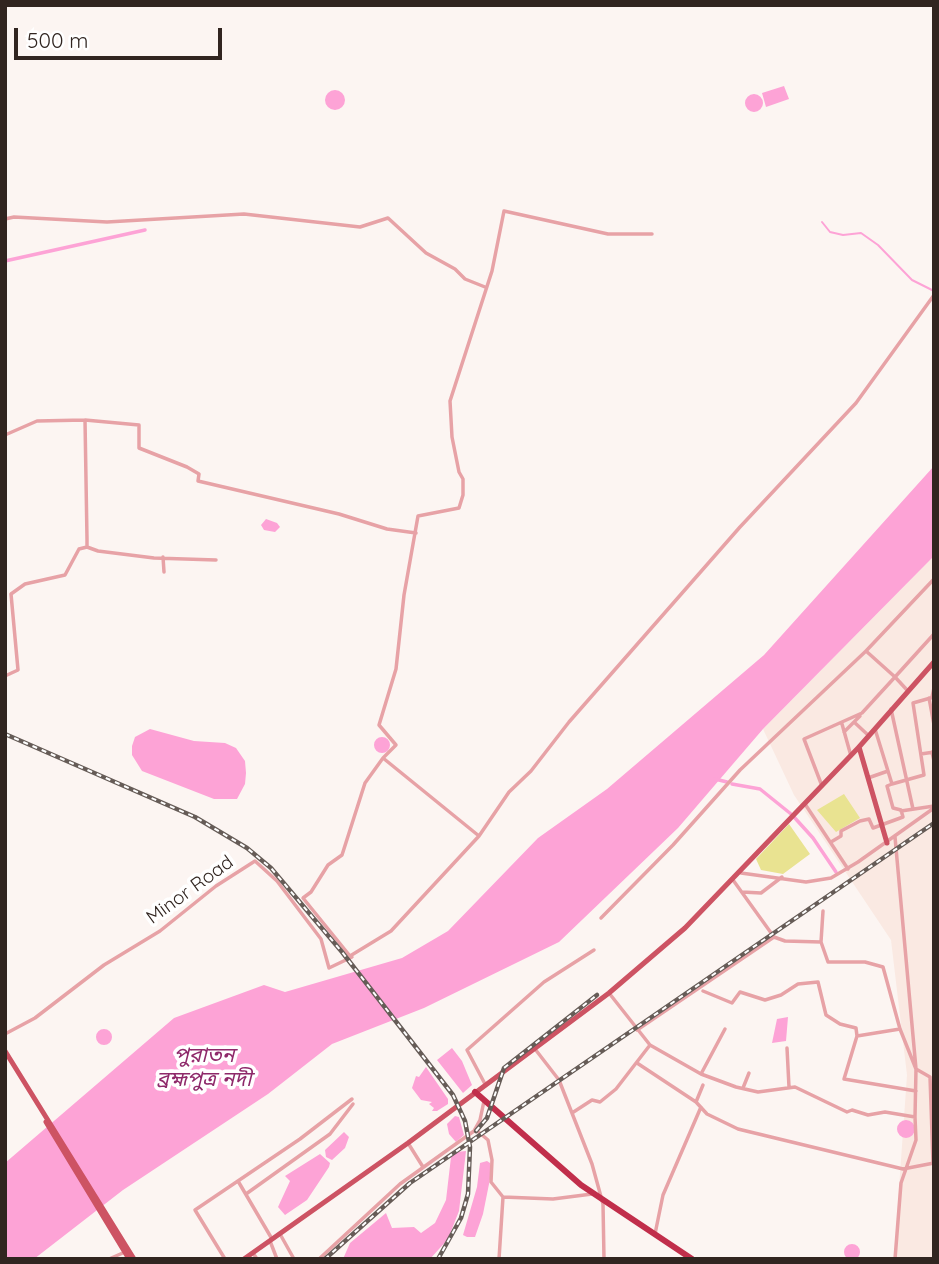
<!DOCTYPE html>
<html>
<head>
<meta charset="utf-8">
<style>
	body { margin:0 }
	#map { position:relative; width:939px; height:1264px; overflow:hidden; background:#fcf5f2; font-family:Quicksand,sans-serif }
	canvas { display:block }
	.frame { position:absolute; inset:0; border:7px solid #312520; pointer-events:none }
	.scale { position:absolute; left:14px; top:28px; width:208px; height:32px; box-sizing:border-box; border:4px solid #312520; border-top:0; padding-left:9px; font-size:21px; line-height:24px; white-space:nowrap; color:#312520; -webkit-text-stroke:5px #fff; paint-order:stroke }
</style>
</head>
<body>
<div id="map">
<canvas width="939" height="1264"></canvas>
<div class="frame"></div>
<div class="scale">500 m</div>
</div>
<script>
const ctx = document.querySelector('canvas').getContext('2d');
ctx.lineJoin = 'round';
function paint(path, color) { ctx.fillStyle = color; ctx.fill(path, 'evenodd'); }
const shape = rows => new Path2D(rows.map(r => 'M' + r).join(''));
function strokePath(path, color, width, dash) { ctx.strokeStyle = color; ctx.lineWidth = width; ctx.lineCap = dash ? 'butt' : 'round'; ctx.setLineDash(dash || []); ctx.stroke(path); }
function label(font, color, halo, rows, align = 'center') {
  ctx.font = font + ' Quicksand,"Noto Sans Bengali",sans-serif'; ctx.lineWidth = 7; ctx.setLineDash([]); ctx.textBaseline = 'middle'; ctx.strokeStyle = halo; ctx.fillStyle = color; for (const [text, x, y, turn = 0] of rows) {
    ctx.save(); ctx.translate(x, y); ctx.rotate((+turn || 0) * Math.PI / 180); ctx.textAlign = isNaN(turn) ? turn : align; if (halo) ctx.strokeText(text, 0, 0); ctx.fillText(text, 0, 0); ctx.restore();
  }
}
paint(shape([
	[934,556,934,1259,894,1259,907,1075,891,940,794,795,763,729]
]), '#fae9e2');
paint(shape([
	[844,794,860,818,836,832,817,810],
	[789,824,810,854,783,874,761,870,756,859]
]), '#e9e391');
paint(shape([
	[784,86,789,99,766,107,762,93],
	'325 100a10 10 0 1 1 20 0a10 10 0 1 1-20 0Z',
	'745 103a9 9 0 1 1 18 0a9 9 0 1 1-18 0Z',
	[934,466,934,556,763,729,678,828,559,942,424,1008,332,1044,268,1094,123,1190,34,1259,5,1259,5,1163,174,1018,264,985,285,992,402,958,448,931,538,838,607,789,764,655],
	[266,519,277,523,280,527,275,532,264,530,261,525],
	[150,729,194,741,225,743,236,748,245,761,246,773,245,784,237,799,214,799,142,771,132,755,132,746,135,737],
	'374 745a8 8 0 1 1 16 0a8 8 0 1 1-16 0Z',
	[788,1017,786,1041,772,1043,777,1019],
	'96 1037a8 8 0 1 1 16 0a8 8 0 1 1-16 0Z',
	[452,1048,462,1061,472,1085,463,1093,437,1060],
	[426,1067,448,1099,448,1104,437,1111,432,1111,434,1108,429,1104,432,1102,421,1100,412,1088,416,1076,419,1077],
	[455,1116,459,1117,464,1135,456,1142,449,1134,447,1124],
	'897 1129a9 9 0 1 1 18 0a9 9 0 1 1-18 0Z',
	[344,1132,349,1137,345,1148,332,1160,326,1157,325,1150],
	[466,1151,459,1211,448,1239,430,1259,343,1259,350,1243,386,1213,392,1228,414,1227,421,1233,435,1223,446,1200,451,1157,456,1152],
	[320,1154,330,1163,329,1167,307,1200,285,1215,278,1207,290,1181,285,1176],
	[487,1161,490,1163,490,1179,483,1214,475,1237,467,1237,463,1235,477,1187,480,1163],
	'844 1252a8 8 0 1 1 16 0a8 8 0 1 1-16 0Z'
]), '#fda3d6');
strokePath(shape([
	[822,222,830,232,843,235,861,233,878,245,912,280,934,291]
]), '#fda3d6', 2);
strokePath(shape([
	[5,261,145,230],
	[715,779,727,782],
	[732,784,760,789,791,814],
	[794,817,813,838,836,872]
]), '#fda3d6', 3.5);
strokePath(shape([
	[5,219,14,217,107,222,244,214,360,227,388,218,426,253,455,269,465,279,485,287],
	[85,420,139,425,139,448,187,467,199,474,198,481,339,514,387,529,416,533],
	[5,435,37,421,85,420,87,539,87,547,79,549,65,575,25,584,11,594,18,670,5,676],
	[87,547,98,551,154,558,216,560],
	[163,557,164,572],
	[907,690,895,677,934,634],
	[932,697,934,688],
	[929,698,934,725],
	[891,709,913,809],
	[854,722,868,735],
	[842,724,851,756],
	[875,729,892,784,924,775,913,703,934,697],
	[844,732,860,716],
	[932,752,934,761],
	[921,754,934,752],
	[383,758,396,745,379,725,396,669,404,595,418,516,459,508,463,495,463,479,459,472,452,437,450,401,492,271,504,211,608,234,652,234],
	[868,778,888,771],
	[822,786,804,739,862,713,895,677,866,651],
	[805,804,848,869],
	[901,811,934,806],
	[479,836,391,931,350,956,303,898,311,892,328,865,342,855,365,783,383,758,479,836,509,792,531,771,569,722,740,527,856,403,934,295],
	[895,837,916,1069,930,1077,933,1163],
	[831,842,841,836,841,831,860,821,869,819,873,828,903,817,901,810,893,808,887,786,892,784],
	[741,873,806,882,831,878,858,862,934,808],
	[742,892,761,893,782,877],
	[601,918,673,845,740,770,866,651,934,579],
	[821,942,823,911],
	[703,991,732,1003,740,992,765,1000,781,995,798,984,818,982,826,1015,840,1024,856,1028,857,1036,900,1029],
	[637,1030,774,937],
	[5,1034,35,1018,104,965,160,931,216,886,255,861,277,881,321,939,329,968,352,957],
	[857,1036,844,1079,916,1091],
	[650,1045,701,1074,736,1087,758,1092,795,1087,847,1112,852,1110,868,1115,885,1112,915,1117,916,1069,900,1029,883,967,865,962,828,962,821,942,785,941,774,937,733,880],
	[787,1048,789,1087],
	[535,1049,559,1080,592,1164,603,1204,604,1259],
	[637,1063,696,1102,707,1114,738,1129,903,1169,934,1163],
	[701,1074,725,1029],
	[485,1084,467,1050,544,982,594,950],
	[743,1088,749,1073],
	[696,1102,703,1085],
	[572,1113,592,1100,600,1102,616,1089,650,1045,609,993],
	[475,1129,488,1140,492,1160,491,1182,503,1197,553,1199,592,1194],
	[408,1143,423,1167],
	[238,1181,272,1239],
	[246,1194,330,1134,353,1104],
	[280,1234,294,1259],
	[655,1234,663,1195,701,1107],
	[270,1241,277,1259],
	[253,1253,257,1259],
	[109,1259,125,1252],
	[225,1259,195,1210,300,1139,352,1099],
	[319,1259,400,1184,474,1131,480,1120,484,1101],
	[499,1259,503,1197],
	[895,1259,901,1183,916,1140,915,1117]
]), '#e7a2a6', 3.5);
strokePath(shape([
	[859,747,887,843],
	[5,1051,134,1259],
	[46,1122,129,1259],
	[244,1259,408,1143,609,993,685,928,859,747,934,662]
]), '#cd5363', 5);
strokePath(shape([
	[475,1092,581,1185,692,1259]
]), '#c12e4b', 6);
const rail = shape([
	[5,734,195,817,247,848,271,868,342,952,453,1095,465,1121,470,1147,468,1194,461,1218,438,1259],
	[476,1131,487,1118,504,1068,597,995],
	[325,1259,410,1183,934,823]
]);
strokePath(rail, '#665c57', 4.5);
strokePath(rail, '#fff', 2, [5]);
label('19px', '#312520', '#fff', [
	["Minor Road",190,890,-36]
]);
label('italic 21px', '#8e296a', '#fff', [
	["পুরাতন",204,1056],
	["ব্রহ্মপুত্র নদী",204,1080]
]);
</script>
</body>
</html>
